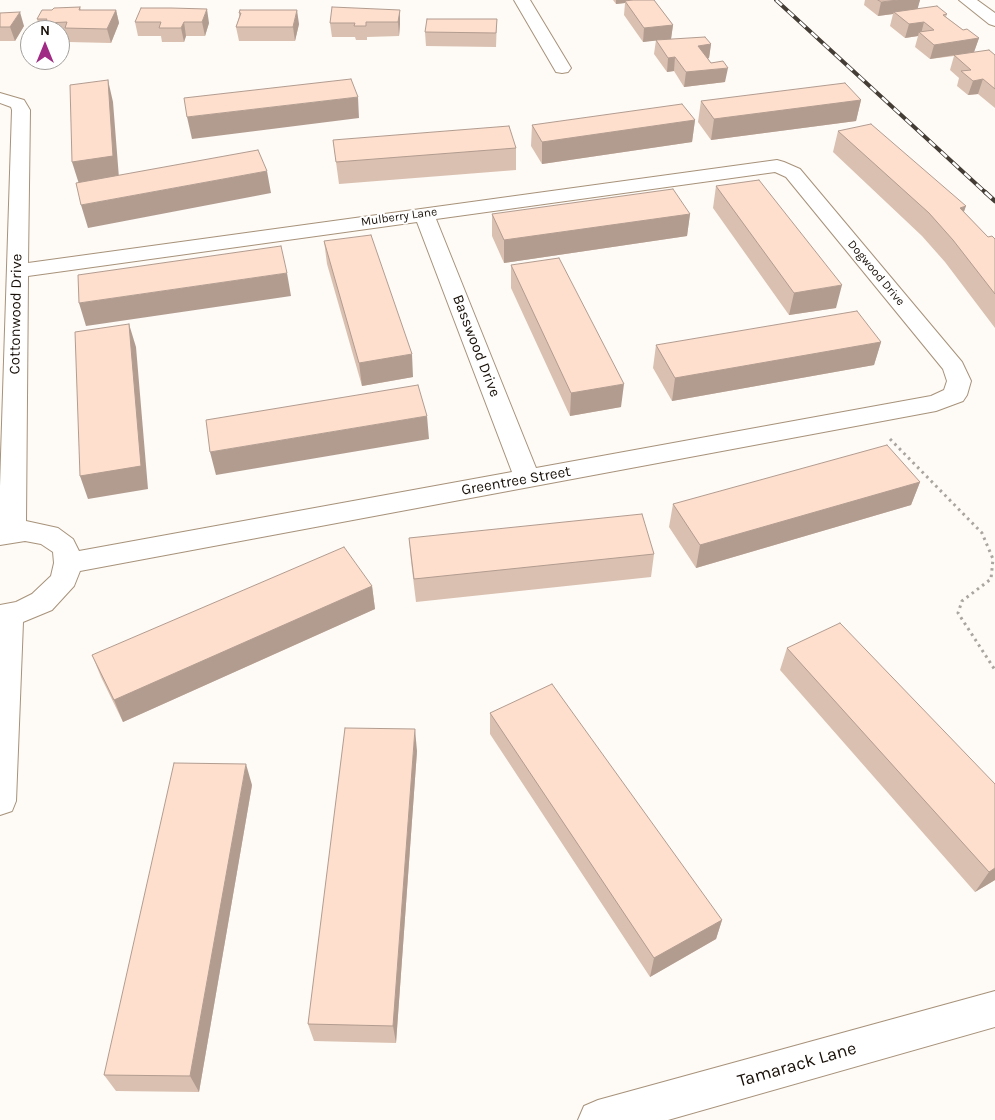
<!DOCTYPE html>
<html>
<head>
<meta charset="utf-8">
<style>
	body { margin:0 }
	#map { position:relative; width:995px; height:1120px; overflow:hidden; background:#fefaf5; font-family:Karla,sans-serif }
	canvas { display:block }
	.north { position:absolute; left:20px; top:20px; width:50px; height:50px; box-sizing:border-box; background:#fff; border:1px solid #a39f9c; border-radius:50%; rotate:0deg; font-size:14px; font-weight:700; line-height:20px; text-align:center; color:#181008 }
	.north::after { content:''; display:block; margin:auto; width:18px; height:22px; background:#a02b84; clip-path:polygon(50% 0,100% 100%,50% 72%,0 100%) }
</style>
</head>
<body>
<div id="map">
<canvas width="995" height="1120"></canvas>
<div class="north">N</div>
</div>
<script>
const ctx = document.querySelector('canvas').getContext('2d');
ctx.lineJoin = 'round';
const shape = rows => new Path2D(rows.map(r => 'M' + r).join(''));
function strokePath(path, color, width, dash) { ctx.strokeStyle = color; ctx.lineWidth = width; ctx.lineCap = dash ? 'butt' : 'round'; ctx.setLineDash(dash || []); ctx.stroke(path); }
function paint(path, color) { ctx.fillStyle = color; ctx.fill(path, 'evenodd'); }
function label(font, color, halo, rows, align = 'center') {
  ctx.font = font + ' Karla,sans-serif'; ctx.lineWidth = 4; ctx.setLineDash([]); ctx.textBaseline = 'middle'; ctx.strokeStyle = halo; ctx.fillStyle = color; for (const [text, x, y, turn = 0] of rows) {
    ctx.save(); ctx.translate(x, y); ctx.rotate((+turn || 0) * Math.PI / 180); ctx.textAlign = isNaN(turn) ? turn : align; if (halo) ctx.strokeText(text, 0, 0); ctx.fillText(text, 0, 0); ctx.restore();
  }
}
const minor = shape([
	[514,0,530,0,571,68,568,72,562,73,556,72,514,0],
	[959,0,977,0,995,13,995,26,989,24,959,0],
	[0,93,24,100,30,110,28,263,777,160,784,162,800,169,962,362,971,381,967,395,963,401,936,411,80,571,74,586,52,610,23,622,16,801,12,811,0,815,0,605,16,602,32,594,51,576,54,563,53,552,41,544,25,541,0,545,0,486,12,110,11,107,0,103,0,93],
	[775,172,786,177,943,369,947,381,944,390,931,396,536,468,436,219,775,172],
	[417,222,512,472,79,551,73,539,58,528,26,521,28,276,417,222],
	[995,991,995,1027,668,1120,578,1120,584,1106,598,1100,995,991]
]);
strokePath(minor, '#a7927a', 2);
strokePath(shape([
	[890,439,982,533,993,559,991,579,962,601,958,613,995,670]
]), '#aaa59f', 3, [2.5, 4]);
paint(minor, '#fff');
const railFar1 = shape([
	[776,0,986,193]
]);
const rail = shape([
	[985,192,995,201]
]);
strokePath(railFar1, '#443d36', 4);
strokePath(rail, '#443d36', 4.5);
strokePath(railFar1, '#fff', 2.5, [8]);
strokePath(rail, '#fff', 3, [9]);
paint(shape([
	[613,0,654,0,673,25,671,39,711,44,709,58,708,59,725,82,684,87,674,71,667,72,654,54,656,40,643,42,624,15,625,3,616,4],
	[865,0,920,0,917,9,947,14,946,17,963,30,979,38,974,52,995,55,995,108,978,94,968,95,957,86,959,78,950,70,954,56,930,59,915,47,918,36,905,38,890,26,893,14,878,16,864,5],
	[80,7,81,10,116,10,119,23,111,43,69,42,67,37,60,37,60,30,40,30,37,19,52,10],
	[141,8,209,23,205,36,186,36,184,42,162,42,161,36,138,36,135,22],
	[400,10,400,24,399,36,367,37,367,40,356,40,355,37,332,37,330,23],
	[0,13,24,26,15,41,0,41],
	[239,13,299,24,295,41,239,41,236,27,239,17],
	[497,19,496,47,426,46,425,32],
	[861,100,856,121,711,140,698,122,701,101],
	[695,120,692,142,542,164,531,146,532,125],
	[838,131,964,212,988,237,995,239,995,328,945,262,922,236,833,152],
	[333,140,516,148,516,170,339,184],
	[716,186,836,308,789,315,713,208],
	[492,214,690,214,687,236,504,263,492,236],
	[324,241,413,377,362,386,327,264],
	[511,265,621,407,570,416,511,288],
	[881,342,874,365,672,401,653,368,656,345],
	[920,482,911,505,696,568,669,527,673,504],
	[409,538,654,554,651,577,416,602,411,561],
	[372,586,375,609,123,722,101,677,92,655],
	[787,648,995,784,995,880,975,892,780,670],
	[490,713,722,920,716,939,650,977,490,734],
	[417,751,396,1043,314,1041,308,1024],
	[252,785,199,1092,116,1091,104,1075]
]), '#dac0b0');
paint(shape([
	[616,0,649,0,625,1,625,3,616,4],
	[898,0,920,0,917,11,894,12,893,14,878,16,881,2],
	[207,9,209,23,205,36,202,22],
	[116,10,119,23,111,43,107,29],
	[297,10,299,24,295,41,293,27],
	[400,10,400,24,399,36,398,22],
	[20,12,24,26,15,41,10,27],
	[184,22,186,36,184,42,181,28],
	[924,22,921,34,919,32,918,36,905,38,909,24],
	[673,25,671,39,643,42,644,28],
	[979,38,974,52,930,59,934,45],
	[711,44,709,58,696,60,698,46],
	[675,57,674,71,667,72,668,58],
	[728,68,725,82,684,87,686,72],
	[983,79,978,94,968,95,973,81],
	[108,80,113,102,119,178,79,184,72,162],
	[358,97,359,118,192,139,187,117],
	[861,100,856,121,711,140,714,119],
	[695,120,692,142,542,164,542,142],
	[267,171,271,193,88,228,81,205],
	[966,206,958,229,960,208],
	[690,214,687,236,504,263,504,240],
	[287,273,291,296,86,326,79,303],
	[842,285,836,308,789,315,794,293],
	[129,324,136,347,148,489,88,499,80,476],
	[881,342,874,365,672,401,675,378],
	[412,354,413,377,362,386,359,363],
	[624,384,621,407,570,416,571,393],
	[427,416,429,439,216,475,210,452],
	[920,482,911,505,696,568,700,545],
	[372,586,375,609,123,722,114,700],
	[415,729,417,751,396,1043,393,1026],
	[246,764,252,785,199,1092,190,1076],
	[995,868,995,880,975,892,989,872],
	[722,920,716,939,650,977,654,958]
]), '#b29c90');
const building = shape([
	[632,0,654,0,673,25,644,28,625,1,632,0],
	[878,0,898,0,881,2,878,0],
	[937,6,947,14,943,15,963,30,967,29,979,38,934,45,919,32,934,30,924,22,909,24,894,12,937,6],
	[80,7,79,10,116,10,107,29,65,28,67,22,45,23,47,19,37,19,42,10,52,10,54,8,80,7],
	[332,7,400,10,398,22,366,22,366,26,354,26,355,23,330,23,332,7],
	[141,8,171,8,207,9,202,22,184,22,181,28,159,28,161,22,135,22,141,8],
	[240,10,297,10,293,27,236,27,241,13,239,13,240,10],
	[20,12,10,27,0,27,0,13,20,12],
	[427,19,497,19,496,33,425,32,427,19],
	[705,37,711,44,698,46,711,63,723,61,728,68,686,72,675,57,668,58,656,40,705,37],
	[989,50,995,55,995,89,983,79,973,81,961,71,971,70,954,55,989,50],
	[351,79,358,97,187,117,184,98,351,79],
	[108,80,113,156,72,162,70,85,108,80],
	[845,83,861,100,714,119,701,101,845,83],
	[682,104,695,120,542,142,532,125,682,104],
	[871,124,966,206,960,208,988,237,992,236,995,239,995,294,953,240,929,213,838,131,871,124],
	[509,126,516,148,336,162,333,140,509,126],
	[258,150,267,171,81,205,76,183,258,150],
	[759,180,842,285,794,293,716,186,759,180],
	[673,189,690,214,504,240,492,214,673,189],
	[371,235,412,354,359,363,324,241,371,235],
	[281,246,287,273,79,303,78,275,281,246],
	[559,258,624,384,571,393,511,265,559,258],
	[857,311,881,342,675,378,656,345,857,311],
	[129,324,141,466,80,476,75,332,129,324],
	[418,385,427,416,210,452,206,420,418,385],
	[887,445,920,482,700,545,673,504,887,445],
	[642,514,654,554,414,579,409,538,642,514],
	[344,547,372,586,114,700,92,655,344,547],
	[840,623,995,784,995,868,989,872,787,648,840,623],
	[552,684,722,920,654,958,490,713,552,684],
	[345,728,415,729,393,1026,308,1024,345,728],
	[174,763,246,764,190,1076,104,1075,174,763]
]);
paint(building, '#fedfcd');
strokePath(building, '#b29c90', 1);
label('12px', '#181008', '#fff', [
	["Mulberry Lane",399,217,-8],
	["Dogwood Drive",876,273,50]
]);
label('15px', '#181008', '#fff', [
	["Cottonwood Drive",16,314,-89],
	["Basswood Drive",476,346,69],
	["Greentree Street",516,481,-10]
]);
label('18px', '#181008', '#fff', [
	["Tamarack Lane",797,1065,-16]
]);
</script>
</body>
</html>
